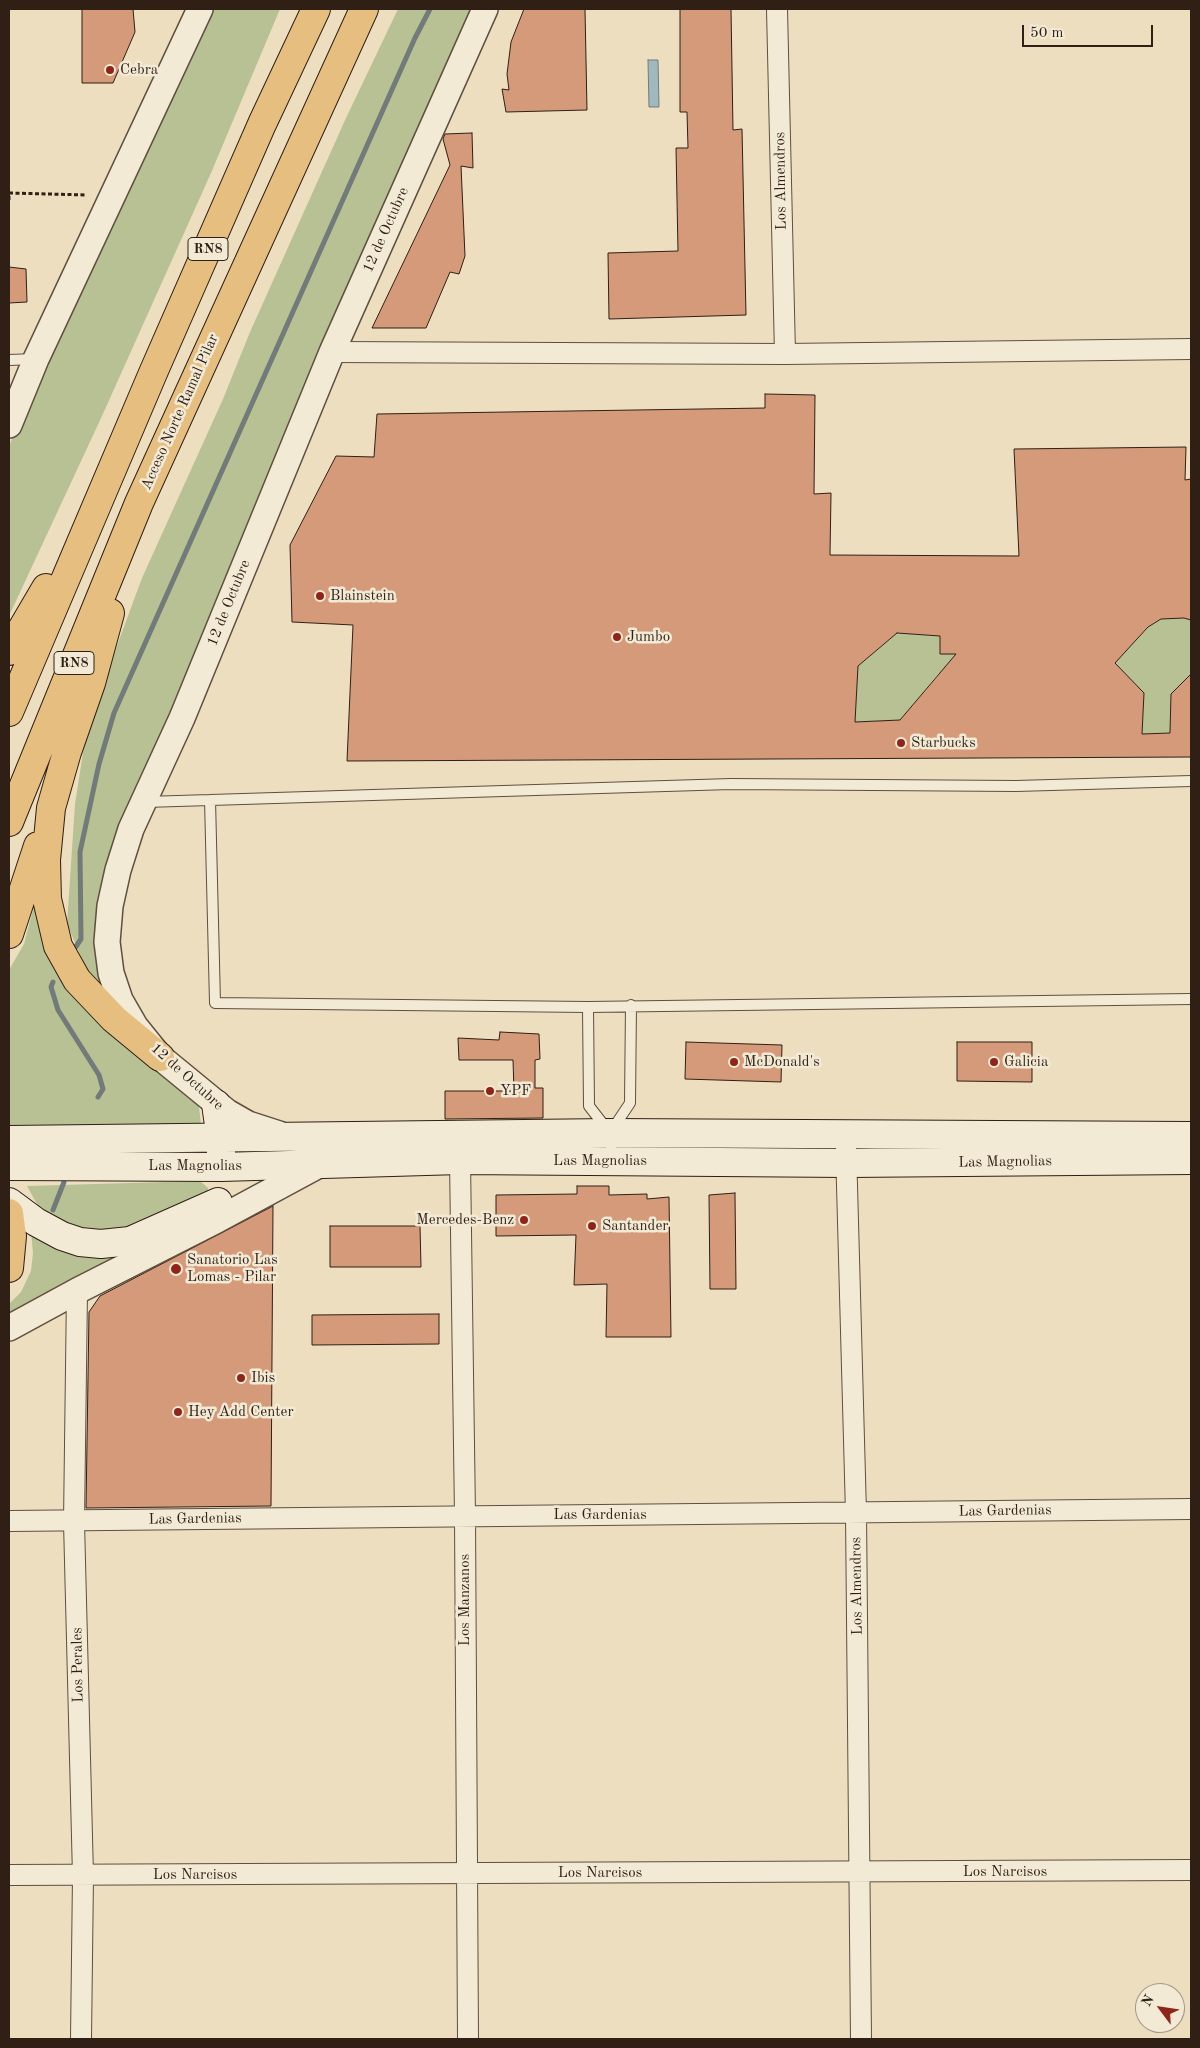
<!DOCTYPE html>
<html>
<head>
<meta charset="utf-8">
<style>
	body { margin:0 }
	#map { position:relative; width:1200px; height:2048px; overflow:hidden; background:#eddec0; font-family:"Old Standard TT",serif }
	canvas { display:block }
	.frame { position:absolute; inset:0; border:10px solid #2f1f15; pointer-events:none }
	.north { position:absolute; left:1135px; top:1983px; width:50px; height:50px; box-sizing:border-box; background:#f3ead6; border:1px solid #a59989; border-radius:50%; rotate:301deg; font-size:14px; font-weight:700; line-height:20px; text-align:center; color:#2f1f15 }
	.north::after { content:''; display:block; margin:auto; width:18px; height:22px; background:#8f2418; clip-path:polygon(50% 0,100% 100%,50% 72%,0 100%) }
	.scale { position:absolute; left:1022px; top:25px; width:131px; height:22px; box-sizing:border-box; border:2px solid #2f1f15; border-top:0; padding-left:6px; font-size:15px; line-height:18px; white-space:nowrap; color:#2f1f15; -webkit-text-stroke:4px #f3ead6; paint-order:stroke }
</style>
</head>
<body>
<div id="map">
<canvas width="1200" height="2048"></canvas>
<div class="frame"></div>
<div class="north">N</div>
<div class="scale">50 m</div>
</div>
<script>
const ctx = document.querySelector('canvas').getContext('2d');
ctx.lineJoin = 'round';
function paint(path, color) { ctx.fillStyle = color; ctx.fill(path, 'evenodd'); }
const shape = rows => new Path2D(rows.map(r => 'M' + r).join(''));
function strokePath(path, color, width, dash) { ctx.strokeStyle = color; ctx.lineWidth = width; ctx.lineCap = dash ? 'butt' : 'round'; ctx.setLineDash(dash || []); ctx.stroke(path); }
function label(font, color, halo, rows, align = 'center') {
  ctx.font = font + ' "Old Standard TT",serif'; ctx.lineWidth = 5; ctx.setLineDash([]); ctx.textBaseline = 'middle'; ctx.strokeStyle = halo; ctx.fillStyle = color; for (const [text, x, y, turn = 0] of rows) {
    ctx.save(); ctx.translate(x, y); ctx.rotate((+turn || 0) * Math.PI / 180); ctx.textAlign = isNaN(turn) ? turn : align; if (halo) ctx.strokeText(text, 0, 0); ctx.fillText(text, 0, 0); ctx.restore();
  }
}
paint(shape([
	[207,9,280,9,211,173,102,416,9,616,9,446,67,312],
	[398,9,475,9,128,812,109,999,90,978,67,924,75,804,87,727,142,578,223,399,250,332,346,118],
	[1184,618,1191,620,1191,674,1171,694,1170,733,1142,734,1144,694,1124,673,939,673,900,720,855,722,858,666,897,633,940,636,940,654,1125,652,1148,627,1161,619],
	[41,879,40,911,172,1078,199,1107,201,1125,9,1128,9,970,24,944],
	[200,1181,208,1188,208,1197,128,1231,99,1232,76,1229,54,1218,38,1206,27,1186],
	[31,1232,79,1256,114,1258,9,1314,9,1304,21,1292,31,1271,33,1253]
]), '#b7c193');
const water = shape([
	[648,60,658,60,659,107,649,107,648,60]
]);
paint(water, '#a0b9be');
strokePath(water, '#737b7a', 1);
strokePath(shape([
	[75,948,81,939,80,852,99,764,114,713,415,38,430,9],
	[53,982,51,987,58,1010,99,1075,103,1089,98,1097],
	[53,1210,64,1182]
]), '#737b7a', 5);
const building = shape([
	[82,9,133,9,135,32,113,83,82,83,82,9],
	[524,9,585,9,587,110,506,112,502,89,509,90,507,74,511,42,524,9],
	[680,9,731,9,733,130,742,129,746,315,609,319,608,253,678,251,676,148,688,148,687,112,680,112,680,9],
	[472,133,473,168,461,166,465,256,459,274,450,272,426,328,372,328,450,165,443,139,445,134,472,133],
	[9,267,26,269,27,302,9,303,9,267],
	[765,394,815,395,814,494,831,493,830,555,1019,556,1014,449,1186,447,1185,480,1191,479,1191,620,1184,618,1161,619,1148,627,1115,663,1144,693,1142,734,1170,733,1171,694,1191,674,1191,757,347,761,353,625,292,622,290,545,336,456,374,457,377,414,765,408,765,394],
	[897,633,940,636,940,654,956,654,900,720,855,722,858,666,897,633],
	[500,1032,539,1034,540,1059,535,1060,535,1088,543,1088,543,1118,445,1119,445,1091,514,1091,513,1060,459,1060,458,1038,499,1040,500,1032],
	[686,1042,782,1045,781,1082,685,1079,686,1042],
	[957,1042,1032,1042,1032,1082,957,1081,957,1042],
	[577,1186,609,1186,609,1195,647,1194,647,1199,669,1197,671,1337,606,1337,607,1284,574,1285,576,1235,496,1236,496,1195,577,1194,577,1186],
	[735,1193,736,1289,710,1289,709,1195,735,1193],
	[273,1206,271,1506,86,1508,89,1312,100,1296,273,1206],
	[330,1226,420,1226,421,1267,330,1267,330,1226],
	[439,1314,439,1344,312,1345,312,1315,439,1314]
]);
paint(building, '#d49a79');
strokePath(building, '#2f1f15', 1);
const service = shape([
	[9,360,35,359],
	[210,800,215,1003,588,1007,1191,999],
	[145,802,731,784,1016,786,1191,781],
	[588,1007,589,1106,610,1133,612,1161],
	[612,1130,630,1103,631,1005]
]);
const minor = shape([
	[777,9,785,354],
	[332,352,785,354,1191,349],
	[846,1149,856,1513,861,2039],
	[460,1160,465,1516,468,2039],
	[77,1291,74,1522,83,1876,81,2039],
	[9,1521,1191,1509],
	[9,1875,1191,1870]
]);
const tertiary = shape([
	[9,425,36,359,200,9],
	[279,1134,248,1124,227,1112,160,1057,135,1026,120,1000,111,973,107,942,110,906,118,870,131,829,182,718,332,352,485,9],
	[9,1328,77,1291,217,1220,319,1165]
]);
const secondary = shape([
	[216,1104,221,1139,221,1157],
	[9,1140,610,1133,1191,1136],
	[9,1166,221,1167,460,1160,848,1163,1191,1160],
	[9,1202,36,1222,62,1236,80,1242,101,1244,130,1241,218,1202]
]);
const motorway = shape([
	[110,613,91,683,67,752,51,808,46,860,47,899,58,946,77,980,114,1019,160,1057],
	[9,651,46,588],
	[9,712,153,373,262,124,316,9],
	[9,822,139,503,364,9],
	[9,934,38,846],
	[9,1213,12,1236,9,1268]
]);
strokePath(service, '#5e4f40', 12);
strokePath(minor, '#5e4f40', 22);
strokePath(tertiary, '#5e4f40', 28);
strokePath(secondary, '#2f1f15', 30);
strokePath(motorway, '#2f1f15', 30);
strokePath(shape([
	[9,193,86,195],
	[9,196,9,201]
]), '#2f1f15', 3, [4, 2.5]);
strokePath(service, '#f3ead6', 10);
strokePath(minor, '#f3ead6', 20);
strokePath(tertiary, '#f3ead6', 25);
strokePath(secondary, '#f3ead6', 28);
strokePath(motorway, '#e6bf80', 28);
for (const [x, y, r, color] of [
	[110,70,5,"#8f2418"],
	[320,596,5,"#8f2418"],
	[617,637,5,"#8f2418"],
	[901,743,5,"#8f2418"],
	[734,1062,5,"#8f2418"],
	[994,1062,5,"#8f2418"],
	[490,1091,5,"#8f2418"],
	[524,1220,5,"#8f2418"],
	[592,1226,5,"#8f2418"],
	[176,1269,6,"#8f2418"],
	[241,1378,5,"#8f2418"],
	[178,1412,5,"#8f2418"]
]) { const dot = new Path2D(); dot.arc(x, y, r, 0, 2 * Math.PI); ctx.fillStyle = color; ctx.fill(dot); strokePath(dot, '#f3ead6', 2); }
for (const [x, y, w] of [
	[208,249,40],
	[74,663,40]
]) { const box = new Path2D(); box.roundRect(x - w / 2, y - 11.5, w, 23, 4); ctx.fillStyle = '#f3ead6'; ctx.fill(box); strokePath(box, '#2f1f15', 1); }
label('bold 14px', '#2f1f15', null, [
	["RN8",208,249],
	["RN8",74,663]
]);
label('15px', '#2f1f15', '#f3ead6', [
	["Cebra",120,70],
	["Blainstein",330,596],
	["Jumbo",627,637],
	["Starbucks",911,743],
	["McDonald's",744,1062],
	["Galicia",1004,1062],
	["YPF",500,1091],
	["Mercedes-Benz",514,1220,"right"],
	["Santander",602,1226],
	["Sanatorio Las",187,1260],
	["Lomas - Pilar",187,1277],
	["Ibis",251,1378],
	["Hey Add Center",188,1412]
], 'left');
label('15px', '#2f1f15', '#f3ead6', [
	["Los Almendros",781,181,-91],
	["12 de Octubre",386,230,-66],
	["Acceso Norte Ramal Pilar",180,412,-66],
	["12 de Octubre",229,603,-68],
	["12 de Octubre",187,1077,42],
	["Las Magnolias",600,1161],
	["Las Magnolias",1005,1162,-1],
	["Las Magnolias",195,1166],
	["Las Gardenias",1005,1511,-1],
	["Las Gardenias",600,1515],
	["Las Gardenias",195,1519,-1],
	["Los Almendros",857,1586,-91],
	["Los Manzanos",465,1600,-90],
	["Los Perales",78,1665,-91],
	["Los Narcisos",1005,1872],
	["Los Narcisos",600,1873],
	["Los Narcisos",195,1875]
]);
</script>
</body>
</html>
